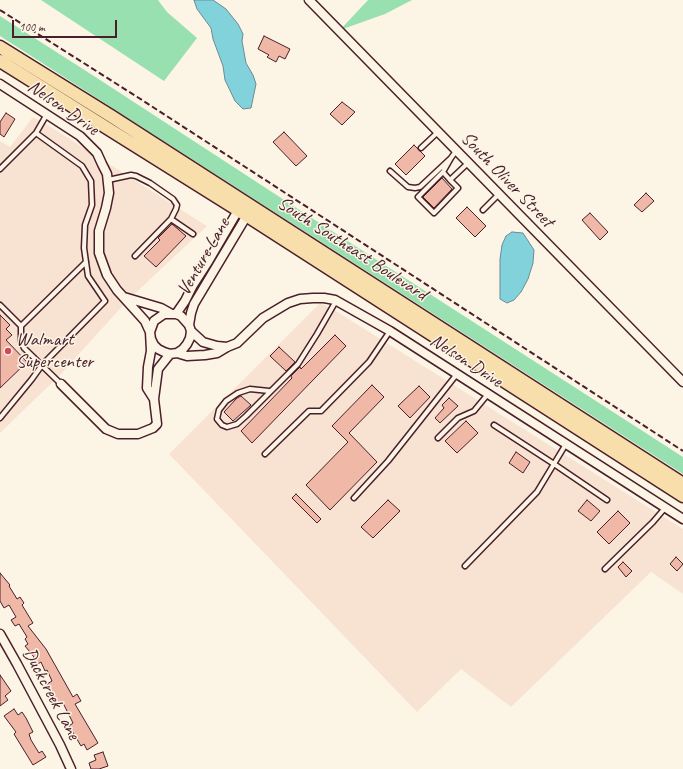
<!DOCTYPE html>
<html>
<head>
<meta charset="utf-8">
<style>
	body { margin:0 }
	#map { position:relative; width:683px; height:769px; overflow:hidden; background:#fcf5e5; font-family:Caveat,sans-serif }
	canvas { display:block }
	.scale { position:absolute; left:12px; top:20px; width:105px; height:18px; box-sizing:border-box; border:2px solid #4a1f2b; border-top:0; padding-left:5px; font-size:12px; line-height:14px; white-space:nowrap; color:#4a1f2b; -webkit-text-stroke:3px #fcf5e5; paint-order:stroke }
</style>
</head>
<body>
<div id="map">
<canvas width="683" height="769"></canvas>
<div class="scale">100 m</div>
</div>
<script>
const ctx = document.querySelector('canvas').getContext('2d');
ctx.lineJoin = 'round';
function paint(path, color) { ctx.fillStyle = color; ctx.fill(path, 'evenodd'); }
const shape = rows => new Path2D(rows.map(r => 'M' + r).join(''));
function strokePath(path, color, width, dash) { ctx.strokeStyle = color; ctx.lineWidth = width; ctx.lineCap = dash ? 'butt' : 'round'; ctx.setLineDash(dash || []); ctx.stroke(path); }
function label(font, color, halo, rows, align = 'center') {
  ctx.font = font + ' Caveat,sans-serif'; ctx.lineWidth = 3; ctx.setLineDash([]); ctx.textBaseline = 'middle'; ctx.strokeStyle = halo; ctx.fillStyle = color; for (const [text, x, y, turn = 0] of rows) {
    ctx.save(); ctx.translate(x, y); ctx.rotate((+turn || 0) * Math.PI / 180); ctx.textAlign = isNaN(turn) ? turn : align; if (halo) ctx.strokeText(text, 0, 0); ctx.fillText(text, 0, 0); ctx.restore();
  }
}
paint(shape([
	[33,117,43,122,207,226,127,301,61,374,0,433,0,141,10,147],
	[320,303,331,308,683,529,683,594,651,572,511,707,461,669,417,712,169,454]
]), '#f8e3d2');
paint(shape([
	[41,0,158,0,167,12,197,38,164,81],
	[368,0,412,0,385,14,340,30],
	[0,16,97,78,318,222,683,457,683,474,0,36]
]), '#98e0af');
const water = shape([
	[194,0,213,0,226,9,238,24,243,34,242,41,246,63,253,75,256,84,251,108,243,109,235,101,225,80,223,66,213,39,211,28,197,9,194,0],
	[512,232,523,233,534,250,533,263,528,279,521,292,514,300,507,303,500,299,500,259,502,245,506,236,512,232]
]);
paint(water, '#82d2dc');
strokePath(water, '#6c8a95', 1);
const building = shape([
	[264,36,290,49,285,59,279,56,276,62,267,57,269,55,258,49,264,36],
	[342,102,355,112,342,125,330,114,342,102],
	[6,113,15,119,4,137,0,134,0,122,6,113],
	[284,132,307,156,296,166,273,142,284,132],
	[414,145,425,156,406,175,395,164,414,145],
	[442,178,452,189,434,208,423,197,442,178],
	[646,193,654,201,642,212,634,205,646,193],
	[467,207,486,226,475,237,456,218,467,207],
	[590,213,608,232,600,240,582,220,590,213],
	[172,224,186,236,156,267,144,256,160,240,158,238,172,224],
	[0,315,10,325,6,329,12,335,6,340,27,362,0,388,0,315],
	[335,335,346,346,252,443,241,431,292,378,291,376,300,367,301,369,335,335],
	[279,347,295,362,286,371,270,356,279,347],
	[372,385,384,397,349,433,377,462,330,510,306,485,348,442,332,426,372,385],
	[419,386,430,397,410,418,398,406,419,386],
	[241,396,251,405,233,421,224,412,237,398,241,396],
	[449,398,458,406,440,423,435,418,444,408,442,405,449,398],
	[466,421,478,433,457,453,445,441,466,421],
	[516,452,530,462,523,473,509,463,516,452],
	[296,494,321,519,317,523,292,498,296,494],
	[388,500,400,511,373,538,361,527,388,500],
	[587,500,600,511,591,521,578,511,587,500],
	[618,511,630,523,609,544,597,532,618,511],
	[676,557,683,564,677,571,670,564,676,557],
	[623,562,632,571,626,577,618,567,623,562],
	[0,573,10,585,9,586,17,599,20,597,24,603,22,605,33,623,28,626,46,649,73,697,77,694,81,701,75,704,98,743,87,750,84,744,81,746,69,726,73,723,63,703,59,706,50,691,47,684,52,681,47,670,45,671,41,662,36,665,33,658,34,657,25,646,28,644,25,639,27,637,19,624,15,626,11,620,16,617,9,605,4,608,0,601,0,573],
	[0,675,11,691,5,696,8,700,0,706,0,675],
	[14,709,18,715,22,712,26,718,33,732,29,734,31,740,39,753,42,751,46,757,33,765,14,734,16,732,4,716,14,709],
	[103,752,108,766,99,769,91,769,89,763,96,760,94,755,103,752]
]);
paint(building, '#f0b8a7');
strokePath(building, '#4a1f2b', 1);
const lane = shape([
	[421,148,438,132],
	[0,169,36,133,47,114],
	[390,171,408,187,415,188,420,187,451,158],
	[443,172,451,158,456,151],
	[108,180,131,175,136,176,150,183,173,199,177,205,176,209,171,219],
	[450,180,443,172,418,197,434,213,458,188,450,180,468,163],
	[483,210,499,194],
	[135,256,171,219,193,234],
	[0,305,21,326,21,342,24,348,61,384],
	[21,326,86,262],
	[269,391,250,389,238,393,226,401,219,410,217,419,222,425,227,427,237,424,246,416,298,364,317,334,336,301],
	[0,418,32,379,42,365,105,301,88,276,84,248,85,225,92,205,91,181,82,166,36,133],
	[494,425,554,464,607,500],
	[438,438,458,418,474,411,488,394],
	[265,454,309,411,321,411,369,362,390,331],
	[354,498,388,461,457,374],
	[465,566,537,492,566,444],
	[605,569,653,522,665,508]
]);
const street = shape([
	[309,0,683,382],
	[0,84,80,136,97,153,102,164,107,174,109,193,106,208,99,231,99,253,107,275,117,290,145,321,150,332,151,351,148,367,147,388,154,399],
	[124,297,161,308,170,313],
	[176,314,185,301,193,285,209,260,240,207],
	[189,325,191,313,194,304,249,212],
	[191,331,203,342,217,346,227,347],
	[177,353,183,349,187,344,190,338,191,331,189,325,181,316,176,314,164,314,154,321,150,332,151,339,154,345,158,349,164,352,170,354,177,353,187,356,205,355,217,353,227,347,237,343,263,318,288,303,300,299,313,298,324,298,335,300,390,331,683,519],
	[61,384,106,429,118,434,138,434,153,428,157,424,154,399,158,369,170,354],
	[0,634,17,664,60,745,71,769]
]);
const primary = shape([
	[0,47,111,116,683,484],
	[0,61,238,210,683,496]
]);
strokePath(lane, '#4a1f2b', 7);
strokePath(street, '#4a1f2b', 11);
strokePath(primary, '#4a1f2b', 15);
strokePath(lane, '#fcf5e5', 4);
strokePath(street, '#fcf5e5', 8);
strokePath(primary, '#f8deab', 12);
strokePath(shape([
	[0,10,142,100,683,451]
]), '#4a1f2b', 2, [6, 3]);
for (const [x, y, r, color] of [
	[8,351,4,"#d1495b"]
]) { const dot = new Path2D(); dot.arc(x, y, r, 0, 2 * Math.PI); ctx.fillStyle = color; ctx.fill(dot); strokePath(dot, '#fcf5e5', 1.5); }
label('19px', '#4a1f2b', '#fcf5e5', [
	["Nelson Drive",63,108,35],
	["South Oliver Street",507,180,46],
	["South Southeast Boulevard",352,249,33],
	["Venture Lane",204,257,-60],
	["Nelson Drive",466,361,33],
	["Duckcreek Lane",51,694,62]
]);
label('19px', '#4a1f2b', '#fcf5e5', [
	["Walmart",16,340],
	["Supercenter",16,362]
], 'left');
</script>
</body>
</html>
